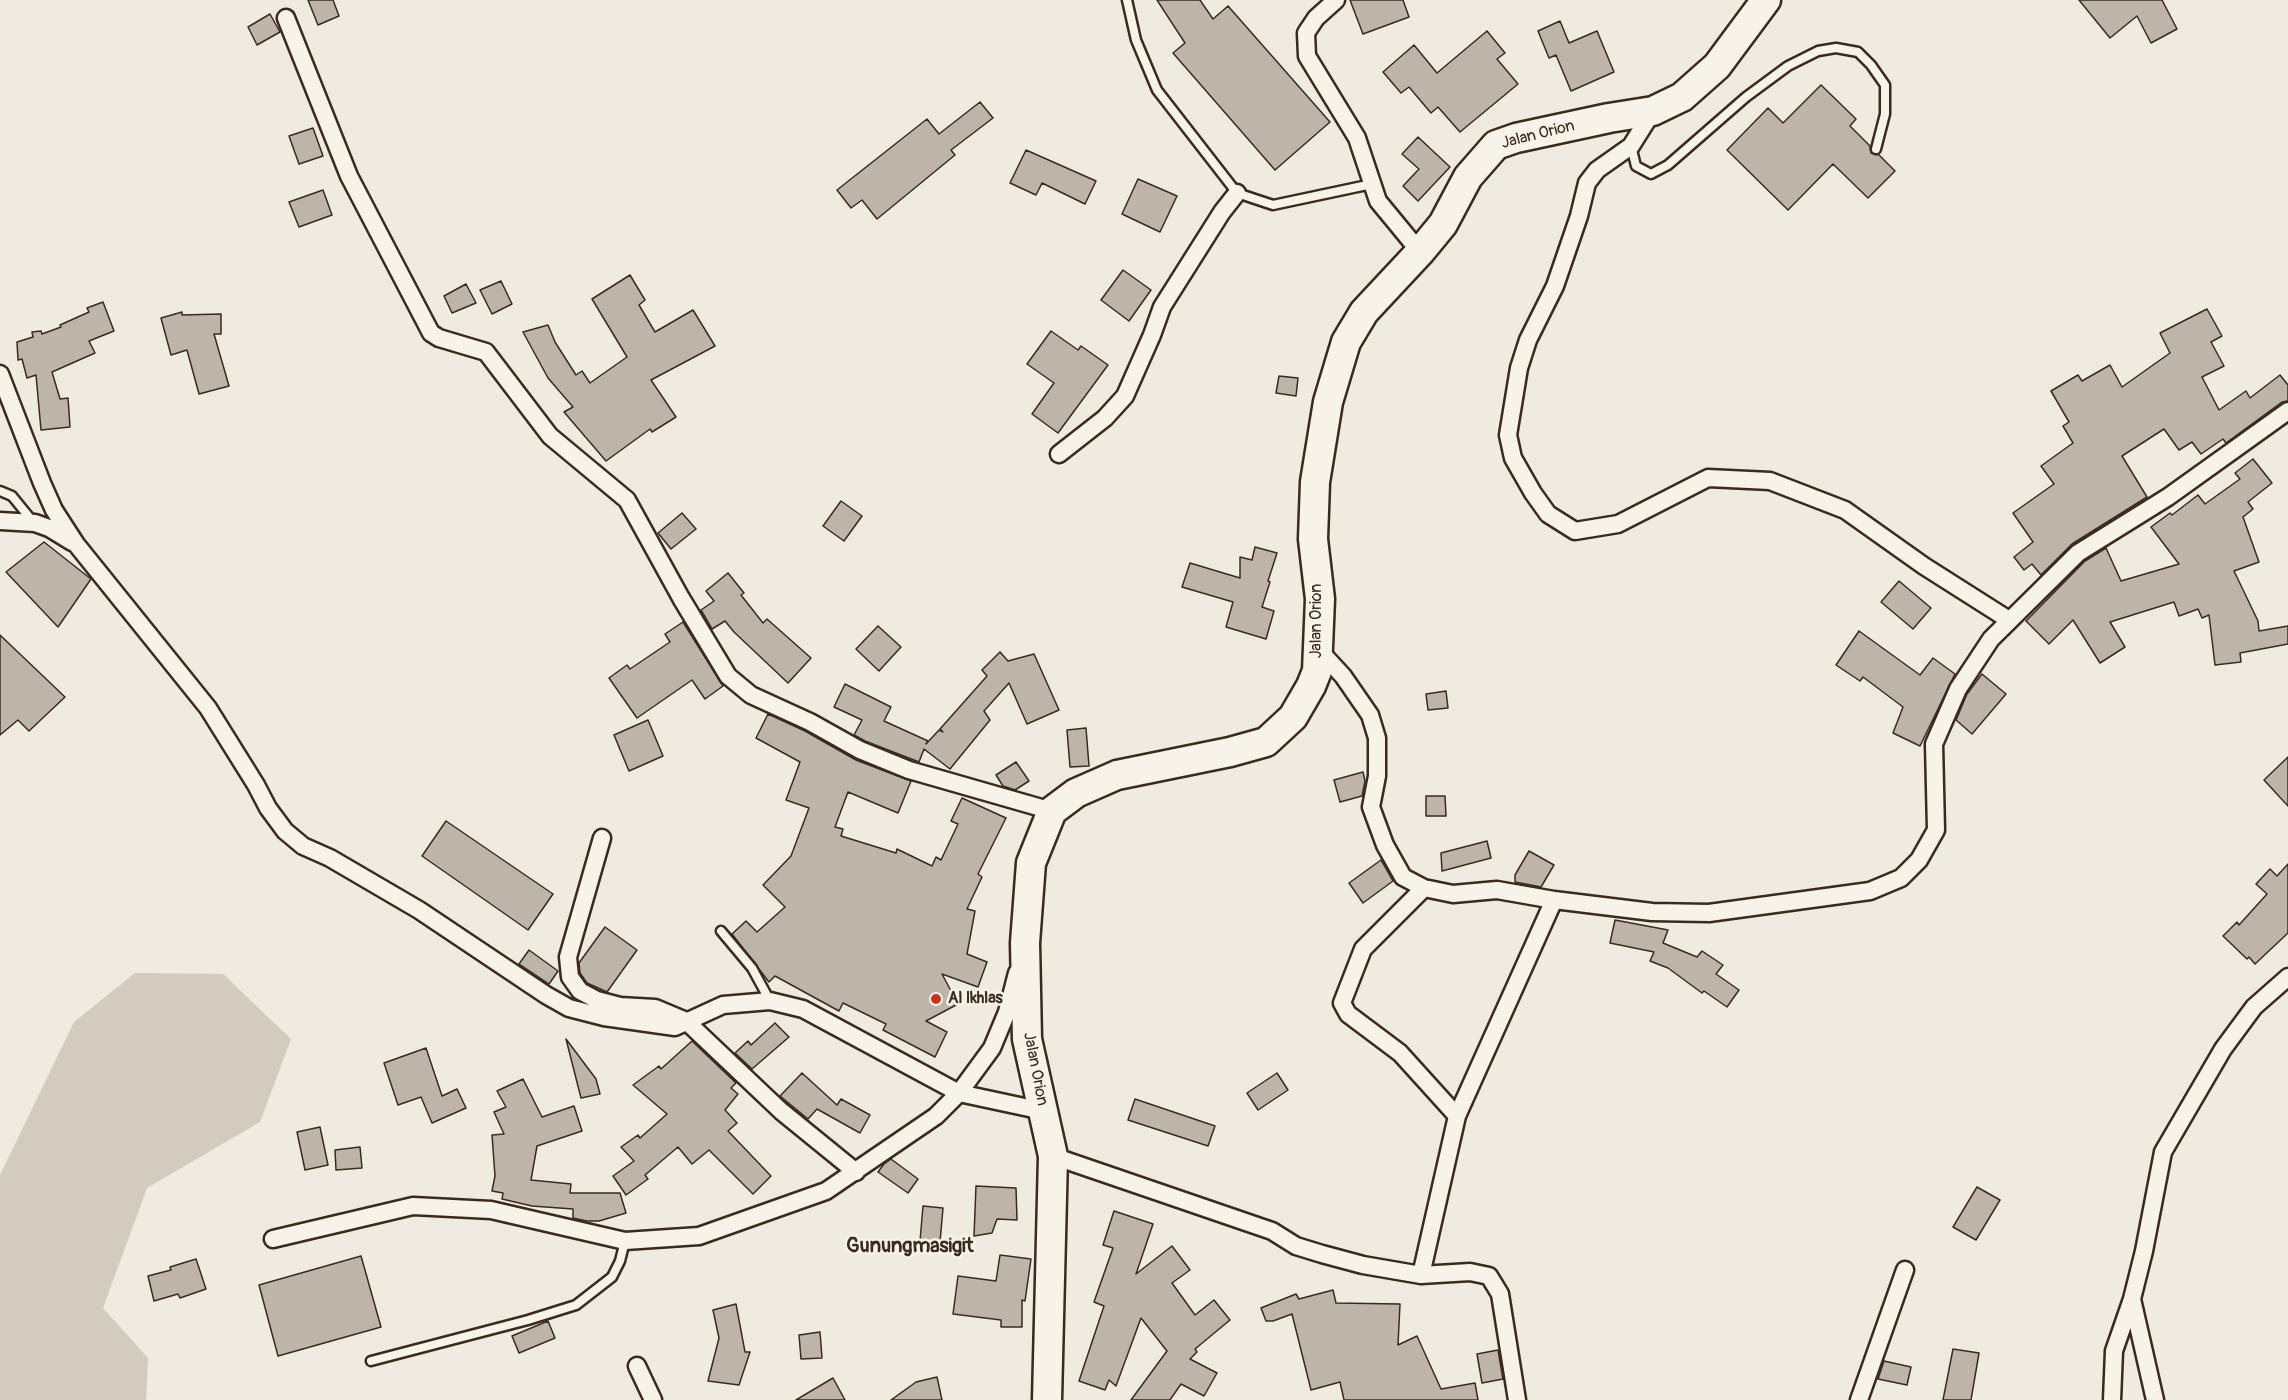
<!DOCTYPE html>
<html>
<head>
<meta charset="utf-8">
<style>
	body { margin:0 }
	canvas { display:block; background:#efebe0 }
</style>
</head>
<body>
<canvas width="2288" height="1400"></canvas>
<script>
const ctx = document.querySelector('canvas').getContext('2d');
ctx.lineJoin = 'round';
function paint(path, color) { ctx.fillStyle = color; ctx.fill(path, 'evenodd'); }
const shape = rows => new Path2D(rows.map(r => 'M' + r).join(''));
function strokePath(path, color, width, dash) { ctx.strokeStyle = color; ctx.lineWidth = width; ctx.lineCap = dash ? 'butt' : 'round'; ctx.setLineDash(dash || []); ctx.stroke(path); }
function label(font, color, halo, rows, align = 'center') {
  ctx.font = font + ' Pangolin,sans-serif'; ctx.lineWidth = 5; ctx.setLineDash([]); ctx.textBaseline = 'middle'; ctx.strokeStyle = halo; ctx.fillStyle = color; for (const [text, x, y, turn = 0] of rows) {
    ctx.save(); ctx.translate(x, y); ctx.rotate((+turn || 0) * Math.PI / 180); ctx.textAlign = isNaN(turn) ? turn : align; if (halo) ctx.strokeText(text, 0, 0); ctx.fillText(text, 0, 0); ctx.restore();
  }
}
paint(shape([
	[135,973,223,974,291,1039,260,1122,147,1188,103,1308,148,1358,146,1400,0,1400,0,1175,74,1022]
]), '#d1cbc0');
const building = shape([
	[308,0,333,0,339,16,318,25,308,0],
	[1157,0,1200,0,1213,19,1228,6,1330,122,1275,170,1173,53,1185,43,1157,0],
	[1350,0,1403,0,1409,17,1363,34,1350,0],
	[2079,0,2162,0,2177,29,2151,43,2137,16,2110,38,2079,0],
	[270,14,280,32,257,45,248,27,270,14],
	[1560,21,1569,43,1597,31,1614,72,1571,91,1556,55,1549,58,1538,31,1560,21],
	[1487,31,1505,53,1497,59,1518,84,1460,132,1438,107,1431,113,1409,87,1401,93,1383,72,1414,45,1437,73,1487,31],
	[1821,85,1856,119,1850,126,1870,146,1871,153,1879,155,1895,171,1868,198,1833,164,1788,210,1727,150,1768,108,1783,123,1821,85],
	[980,102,993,118,951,150,955,155,877,219,862,200,851,208,837,190,927,119,939,134,980,102],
	[313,128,323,156,299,164,289,136,313,128],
	[1418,137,1450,167,1418,201,1403,186,1419,169,1402,154,1418,137],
	[1026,150,1096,181,1085,204,1042,183,1036,195,1010,183,1026,150],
	[1138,179,1177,196,1160,232,1122,214,1138,179],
	[323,190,332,215,299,227,289,202,323,190],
	[1123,270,1151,290,1129,321,1101,300,1123,270],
	[630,275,645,300,639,305,655,332,693,310,715,346,651,380,676,417,652,432,650,429,606,461,564,412,573,407,548,378,523,332,548,325,555,342,576,375,582,371,590,383,627,357,592,299,630,275],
	[501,281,512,304,492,314,480,290,501,281],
	[466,284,476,303,452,313,444,296,466,284],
	[103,302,114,331,89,341,95,353,52,372,60,399,68,398,70,427,41,430,36,375,27,378,22,359,18,360,17,342,33,337,32,332,41,331,42,334,61,327,60,325,89,312,87,308,103,302],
	[2207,309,2222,336,2211,342,2224,366,2202,377,2219,410,2246,391,2250,398,2280,375,2288,385,2288,401,2282,402,2226,443,2223,439,2201,454,2192,442,2179,450,2164,429,2122,456,2147,497,2072,544,2041,575,2032,564,2024,570,2014,557,2033,542,2013,513,2054,484,2041,466,2073,443,2063,426,2069,422,2051,391,2078,375,2082,381,2110,365,2122,387,2170,353,2160,333,2207,309],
	[182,312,182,315,221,314,221,334,214,334,229,386,199,394,187,350,171,355,161,318,182,312],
	[1051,331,1078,350,1081,346,1108,365,1058,433,1032,414,1054,383,1027,364,1051,331],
	[1279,376,1298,378,1296,396,1276,393,1279,376],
	[2253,459,2272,483,2248,502,2253,509,2243,517,2259,562,2234,571,2258,621,2259,631,2288,626,2288,644,2240,653,2241,662,2215,665,2209,615,2202,618,2198,609,2179,616,2174,602,2110,622,2125,647,2100,663,2073,620,2049,644,2026,621,2085,561,2106,548,2121,581,2179,564,2151,527,2170,513,2172,515,2198,495,2205,504,2240,479,2235,473,2253,459],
	[841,501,862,516,844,541,823,526,841,501],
	[682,513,696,529,671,549,658,533,682,513],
	[44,542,91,579,58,627,6,572,44,542],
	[1255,547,1277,553,1268,581,1270,582,1262,607,1274,611,1266,639,1226,627,1233,602,1182,587,1190,563,1240,578,1240,557,1252,560,1255,547],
	[728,573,744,593,741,595,763,623,767,619,811,658,788,683,734,632,725,621,712,629,701,610,714,601,706,591,728,573],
	[1899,581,1931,608,1913,629,1881,602,1899,581],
	[683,622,723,686,705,699,692,680,637,718,609,678,627,665,630,669,670,642,665,634,683,622],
	[878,626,901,647,879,671,856,649,878,626],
	[1859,631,1920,675,1933,658,1955,674,1920,746,1893,733,1903,707,1863,677,1860,681,1836,665,1859,631],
	[0,635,65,697,29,731,18,720,0,735,0,635],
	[1000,652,1008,661,1034,654,1059,710,1027,724,1009,683,984,711,990,720,950,769,924,749,919,762,865,741,854,735,862,720,834,707,845,684,891,707,884,721,928,741,926,744,939,730,943,732,940,729,987,676,982,670,1000,652],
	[1982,674,2006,694,1972,734,1956,720,1967,694,1982,674],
	[1446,691,1448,708,1428,710,1426,694,1446,691],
	[768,714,805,731,856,760,911,781,898,813,848,792,835,827,843,829,841,836,896,853,897,849,932,866,936,857,941,860,958,824,951,821,962,798,1006,818,978,874,982,877,967,909,975,911,967,954,987,962,978,987,942,974,958,1004,926,1021,947,1032,935,1057,883,1030,886,1024,843,1003,839,1011,775,976,769,982,732,934,746,921,757,932,785,907,763,885,791,856,809,808,786,800,800,762,756,738,768,714],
	[648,720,663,756,629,771,614,735,648,720],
	[1086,728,1089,766,1070,767,1067,730,1086,728],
	[2288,757,2288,806,2264,780,2288,757],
	[1016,762,1029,781,1015,790,1003,786,996,775,1016,762],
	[1363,772,1365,781,1362,796,1340,802,1334,780,1363,772],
	[1426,796,1445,796,1446,816,1426,816,1426,796],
	[446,821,553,894,528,930,422,856,446,821],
	[1487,841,1491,858,1442,871,1441,853,1487,841],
	[1529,851,1554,865,1541,887,1515,882,1515,875,1529,851],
	[1381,860,1393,881,1363,903,1349,883,1381,860],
	[2288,864,2288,933,2255,964,2249,957,2247,959,2223,936,2237,922,2239,925,2267,894,2256,884,2270,869,2277,876,2288,864],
	[1615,920,1668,930,1663,943,1697,957,1702,951,1723,965,1716,974,1739,990,1727,1007,1704,991,1702,993,1668,968,1650,961,1654,952,1610,943,1615,920],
	[605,927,637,950,607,992,587,983,580,973,579,963,605,927],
	[529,950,558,971,549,984,519,964,529,950],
	[775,1023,789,1037,752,1069,735,1053,748,1041,751,1045,775,1023],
	[566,1039,596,1079,600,1094,581,1098,566,1039],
	[692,1041,736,1083,731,1088,738,1094,725,1110,737,1123,728,1131,771,1176,753,1194,709,1150,692,1164,678,1147,645,1175,648,1179,626,1195,613,1176,634,1161,621,1147,638,1135,640,1138,667,1114,633,1085,659,1066,661,1069,692,1041],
	[426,1048,442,1096,457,1089,466,1108,432,1123,421,1097,398,1105,384,1063,426,1048],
	[802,1073,837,1105,841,1099,870,1115,860,1133,817,1109,808,1119,780,1096,802,1073],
	[1277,1073,1288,1090,1258,1110,1247,1093,1277,1073],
	[523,1079,542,1117,574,1106,582,1131,537,1146,531,1180,571,1184,570,1193,620,1193,626,1213,599,1221,587,1221,573,1218,573,1209,532,1206,502,1199,503,1193,492,1191,495,1176,492,1135,504,1134,494,1112,506,1107,497,1091,523,1079],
	[1135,1099,1215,1126,1208,1146,1128,1120,1135,1099],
	[320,1127,328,1165,305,1170,297,1132,320,1127],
	[360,1147,362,1168,336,1170,335,1150,360,1147],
	[891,1159,918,1179,908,1193,878,1172,884,1164,891,1159],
	[976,1186,1016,1188,1017,1220,997,1219,992,1233,974,1236,976,1186],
	[1977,1187,2000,1200,1976,1240,1953,1227,1977,1187],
	[923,1206,943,1208,940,1242,920,1241,923,1206],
	[1114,1211,1153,1224,1136,1274,1172,1246,1190,1270,1172,1283,1195,1315,1214,1300,1230,1320,1195,1349,1197,1352,1190,1359,1217,1373,1204,1396,1181,1384,1170,1400,1131,1400,1167,1351,1141,1318,1116,1386,1109,1380,1105,1390,1079,1381,1104,1306,1094,1302,1113,1248,1103,1245,1114,1211],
	[1000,1255,1031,1259,1025,1301,1022,1300,1022,1327,1001,1327,1001,1320,953,1314,958,1276,996,1281,1000,1255],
	[361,1256,381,1327,278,1356,259,1285,361,1256],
	[196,1259,206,1289,180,1298,178,1294,154,1301,148,1276,171,1270,170,1267,196,1259],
	[1333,1290,1336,1303,1400,1304,1398,1345,1417,1336,1441,1389,1475,1383,1478,1400,1344,1400,1340,1382,1311,1390,1292,1314,1273,1321,1266,1321,1261,1308,1296,1294,1299,1299,1333,1290],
	[736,1304,745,1352,750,1352,739,1385,708,1381,719,1338,713,1310,736,1304],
	[548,1321,555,1338,519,1353,512,1336,548,1321],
	[820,1332,822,1358,801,1359,799,1335,820,1332],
	[1953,1349,1979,1353,1971,1400,1943,1400,1953,1349],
	[1498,1350,1503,1379,1482,1383,1477,1354,1498,1350],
	[1884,1361,1911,1367,1907,1385,1878,1379,1884,1361],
	[937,1377,942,1400,891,1400,916,1382,937,1377],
	[833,1378,845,1400,796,1400,833,1378]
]);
paint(building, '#bdb5aa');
strokePath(building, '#3b2a1e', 1.5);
const service = shape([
	[1127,0,1136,40,1157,90,1237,193,1273,205,1372,184],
	[1631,146,1636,166,1651,174,1668,165,1746,97,1788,66,1818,51,1836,48,1858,52,1871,65,1885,85,1885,114,1876,149],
	[0,491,12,496,34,523],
	[721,931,752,968,770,1001],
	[371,1361,528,1320,576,1305,612,1277,620,1261,625,1241]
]);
const minor = shape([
	[1336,0,1316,18,1306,33,1307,56,1357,138,1378,201,1420,252],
	[286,18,349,176,431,333,439,338,486,352,550,436,627,500,681,598,728,676,751,695,810,722,860,750,909,770,1052,811],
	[1653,111,1631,146,1597,170,1587,183,1579,216,1555,286,1528,340,1519,368,1508,435,1513,458,1533,493,1548,514,1575,531,1618,524,1708,478,1770,481,1845,510,1924,566,2009,620],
	[0,374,42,483,54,510,76,544,208,708,256,785,268,808,285,831,303,846,330,858,419,910,546,995,569,1008,604,1017,675,1027,723,1005,770,1001,803,1009,959,1093,1043,1111],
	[1059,454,1105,418,1125,396,1152,335,1162,307,1222,212,1237,193],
	[0,521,35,523,49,528,72,542],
	[1319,650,1343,676,1370,715,1377,738,1377,776,1371,807,1385,845,1403,877,1424,888,1453,894,1497,890,1554,900,1652,912,1709,913,1870,891,1901,878,1919,860,1936,830,1934,744,1958,689,1991,639,2078,553,2168,497,2288,411],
	[602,838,568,957,570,977,580,991,597,1000,620,1006,655,1008,686,1021,781,1111,856,1172],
	[1424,888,1363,949,1342,1003,1348,1014,1400,1053,1457,1116],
	[1053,1156,1272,1231,1296,1246,1322,1254,1363,1265,1421,1275,1470,1272,1489,1276,1500,1294,1517,1400],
	[273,1239,413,1206,491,1210,625,1241,699,1236,826,1191,936,1116,959,1093,992,1048,1007,1012,1017,973],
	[1421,1275,1457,1116,1554,900],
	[637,1366,653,1400],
	[1859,1400,1905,1270],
	[2112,1400,2114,1351,2132,1299],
	[2155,1400,2132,1299,2144,1251,2163,1152,2223,1049,2254,1007,2288,977]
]);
const trunk = shape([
	[1047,1400,1053,1156,1027,1039,1025,943,1031,863,1052,811,1076,793,1117,775,1230,752,1266,742,1293,717,1311,686,1317,671,1320,599,1313,539,1315,482,1328,402,1346,342,1364,312,1420,252,1443,224,1468,177,1496,145,1516,138,1609,118,1653,111,1682,97,1717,66,1766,0]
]);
strokePath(service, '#3b2a1e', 13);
strokePath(minor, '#3b2a1e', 21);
strokePath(trunk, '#3b2a1e', 33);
strokePath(service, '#f7f3e8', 8);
strokePath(minor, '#f7f3e8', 16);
strokePath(trunk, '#f7f3e8', 28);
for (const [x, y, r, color] of [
	[936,999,6,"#c8321e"]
]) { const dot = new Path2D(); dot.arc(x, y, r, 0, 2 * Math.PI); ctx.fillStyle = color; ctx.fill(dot); strokePath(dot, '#f7f3e8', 2); }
label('16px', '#3b2a1e', '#f7f3e8', [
	["Jalan Orion",1538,135,-14],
	["Jalan Orion",1317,621,-90],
	["Jalan Orion",1035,1069,79]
]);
label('bold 16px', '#3b2a1e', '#f7f3e8', [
	["Al Ikhlas",948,999]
], 'left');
label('bold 20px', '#3b2a1e', '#f7f3e8', [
	["Gunungmasigit",910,1247]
]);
</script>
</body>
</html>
